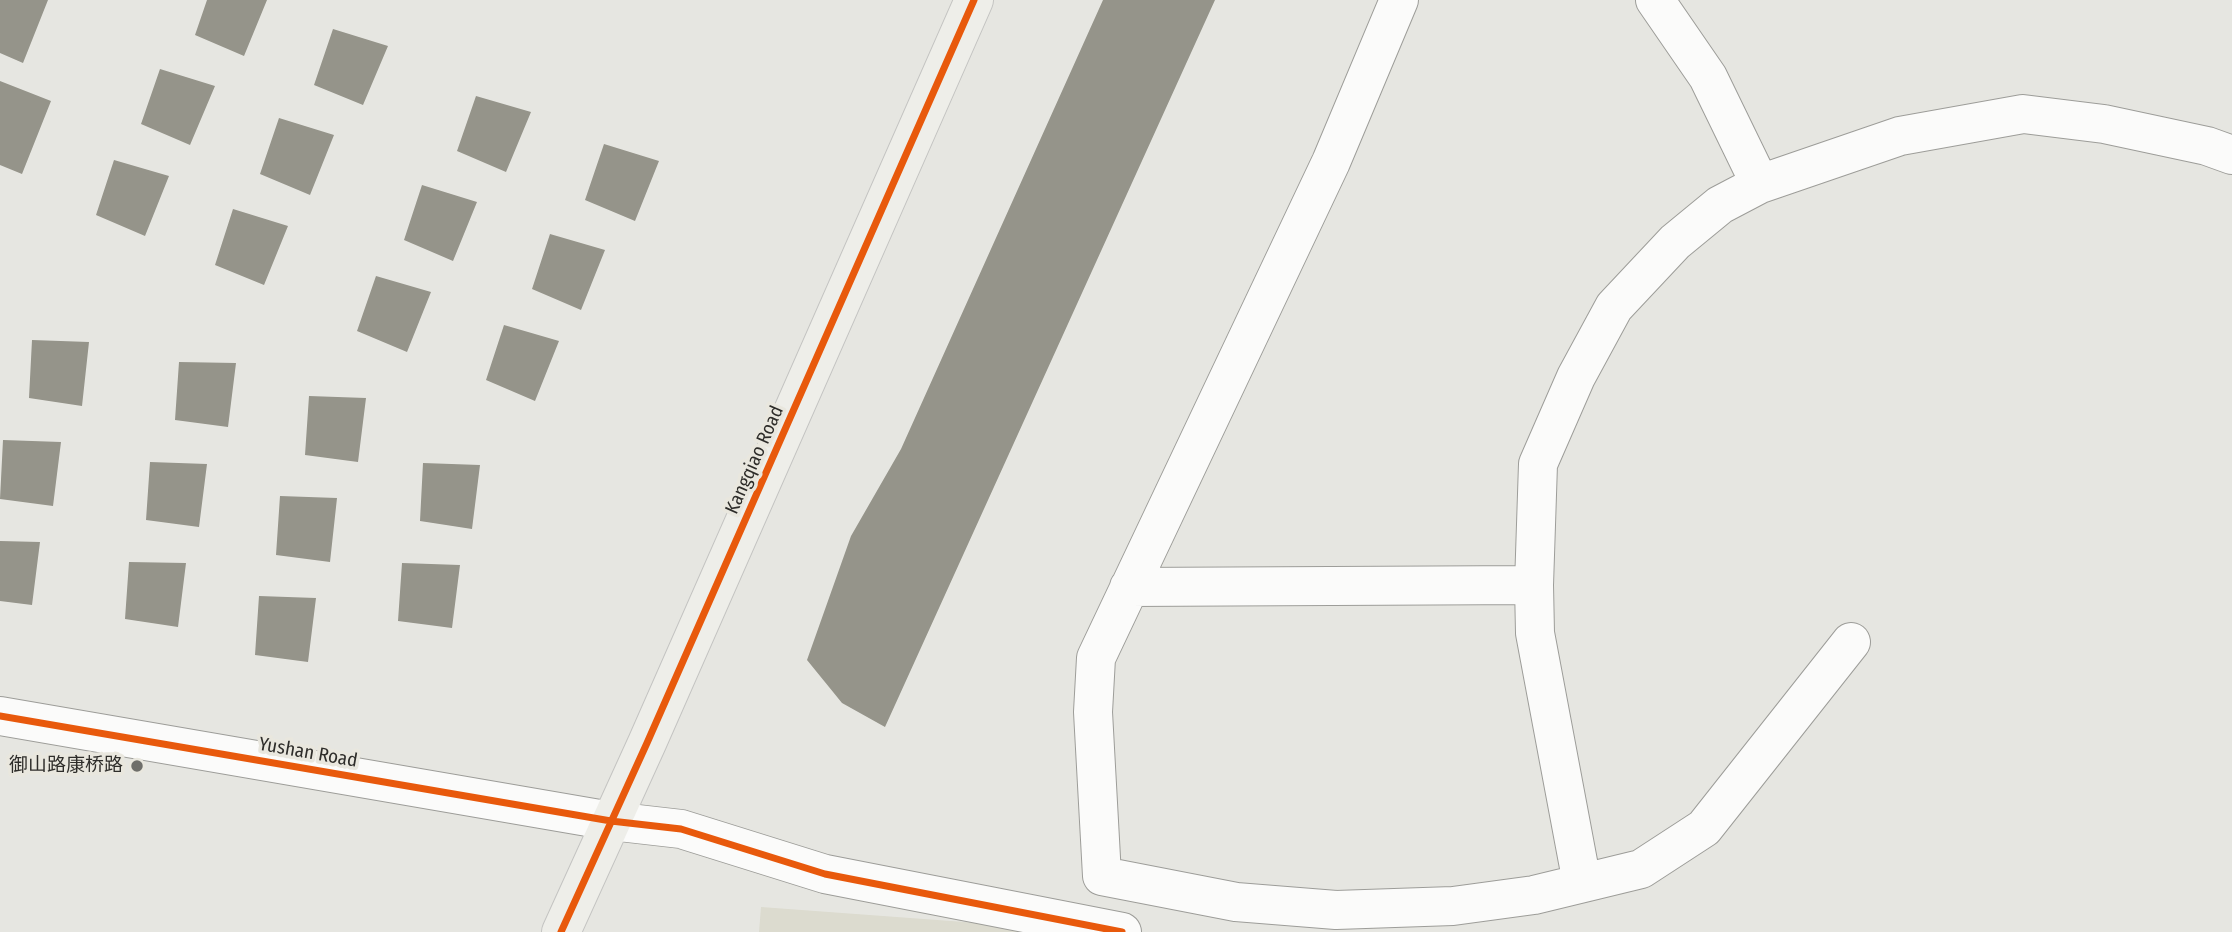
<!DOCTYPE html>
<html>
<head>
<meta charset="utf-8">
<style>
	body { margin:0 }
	canvas { display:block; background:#e6e6e1 }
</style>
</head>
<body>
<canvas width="2232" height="932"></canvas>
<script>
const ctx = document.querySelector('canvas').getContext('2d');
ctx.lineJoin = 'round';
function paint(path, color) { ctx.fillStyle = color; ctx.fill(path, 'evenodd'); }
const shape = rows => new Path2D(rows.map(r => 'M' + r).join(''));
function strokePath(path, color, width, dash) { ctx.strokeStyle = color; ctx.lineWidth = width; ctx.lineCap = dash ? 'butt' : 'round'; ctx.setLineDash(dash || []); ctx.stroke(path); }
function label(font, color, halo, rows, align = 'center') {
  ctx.font = font + ' "Fira Sans Condensed","Noto Sans SC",sans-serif'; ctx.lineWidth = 7; ctx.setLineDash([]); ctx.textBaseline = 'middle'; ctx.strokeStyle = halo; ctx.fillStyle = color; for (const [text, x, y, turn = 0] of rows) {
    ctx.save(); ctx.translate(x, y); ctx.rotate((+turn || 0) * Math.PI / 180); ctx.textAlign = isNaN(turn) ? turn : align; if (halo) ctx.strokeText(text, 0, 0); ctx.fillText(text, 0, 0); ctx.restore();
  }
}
paint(shape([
	[761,907,1100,932,759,932]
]), '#dcdbcf');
paint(shape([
	[0,0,48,0,23,63,0,53],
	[207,0,267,0,244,56,195,35],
	[1103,0,1215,0,885,727,842,703,807,660,851,536,901,449],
	[333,29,388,46,363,105,314,85],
	[160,69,215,86,190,145,141,124],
	[0,81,51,101,22,174,0,165],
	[476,96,531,112,506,172,457,151],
	[279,118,334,135,310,195,260,174],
	[604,144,659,161,635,221,585,200],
	[114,160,169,176,145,236,96,215],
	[422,185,477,202,453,261,404,240],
	[233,209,288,226,264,285,215,265],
	[550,234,605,250,581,310,532,289],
	[376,276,431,292,407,352,357,331],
	[504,325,559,341,535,401,486,380],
	[32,340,89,342,82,406,29,398],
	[179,362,236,363,228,427,175,420],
	[309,396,366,398,358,462,305,455],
	[3,440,61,442,53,506,0,499],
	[150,462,207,464,199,527,146,520],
	[423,463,480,465,472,529,420,521],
	[280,496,337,498,330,562,276,555],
	[0,541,40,542,32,605,0,601],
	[129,562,186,563,178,627,125,619],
	[402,563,460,565,452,628,398,621],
	[259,596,316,598,308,662,255,655]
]), '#95948a');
const minor = shape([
	[1399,0,1331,162,1096,658,1093,712,1102,876,1236,902,1336,910,1453,906,1534,895,1641,869,1704,828,1851,642],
	[1655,0,1708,77,1760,184],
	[1129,587,1534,585],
	[0,716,611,821,681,829,825,874,1122,932],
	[1582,883,1535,633,1534,585,1538,464,1576,377,1614,307,1675,242,1720,205,1760,184,1900,136,2023,114,2104,124,2207,146,2232,155]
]);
const major = shape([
	[561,932,647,743,974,0]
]);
strokePath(minor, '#9d9d99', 40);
strokePath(major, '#c4c4c2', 40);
strokePath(minor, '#fbfbfa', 38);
strokePath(major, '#eeeee9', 38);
strokePath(shape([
	[0,716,611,821,681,829,825,874,1122,932],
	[561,932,647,743,974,0]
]), '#e8590c', 7);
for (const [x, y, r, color] of [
	[137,766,7,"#6e6e6a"]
]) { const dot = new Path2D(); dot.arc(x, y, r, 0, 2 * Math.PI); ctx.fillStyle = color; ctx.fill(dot); strokePath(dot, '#e9e7de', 2.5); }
label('19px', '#2e2d2a', '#e9e7de', [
	["Kangqiao Road",755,460,-66],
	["Yushan Road",308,753,10]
]);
label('19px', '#2e2d2a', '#e9e7de', [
	["御山路康桥路",123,766]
], 'right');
</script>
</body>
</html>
